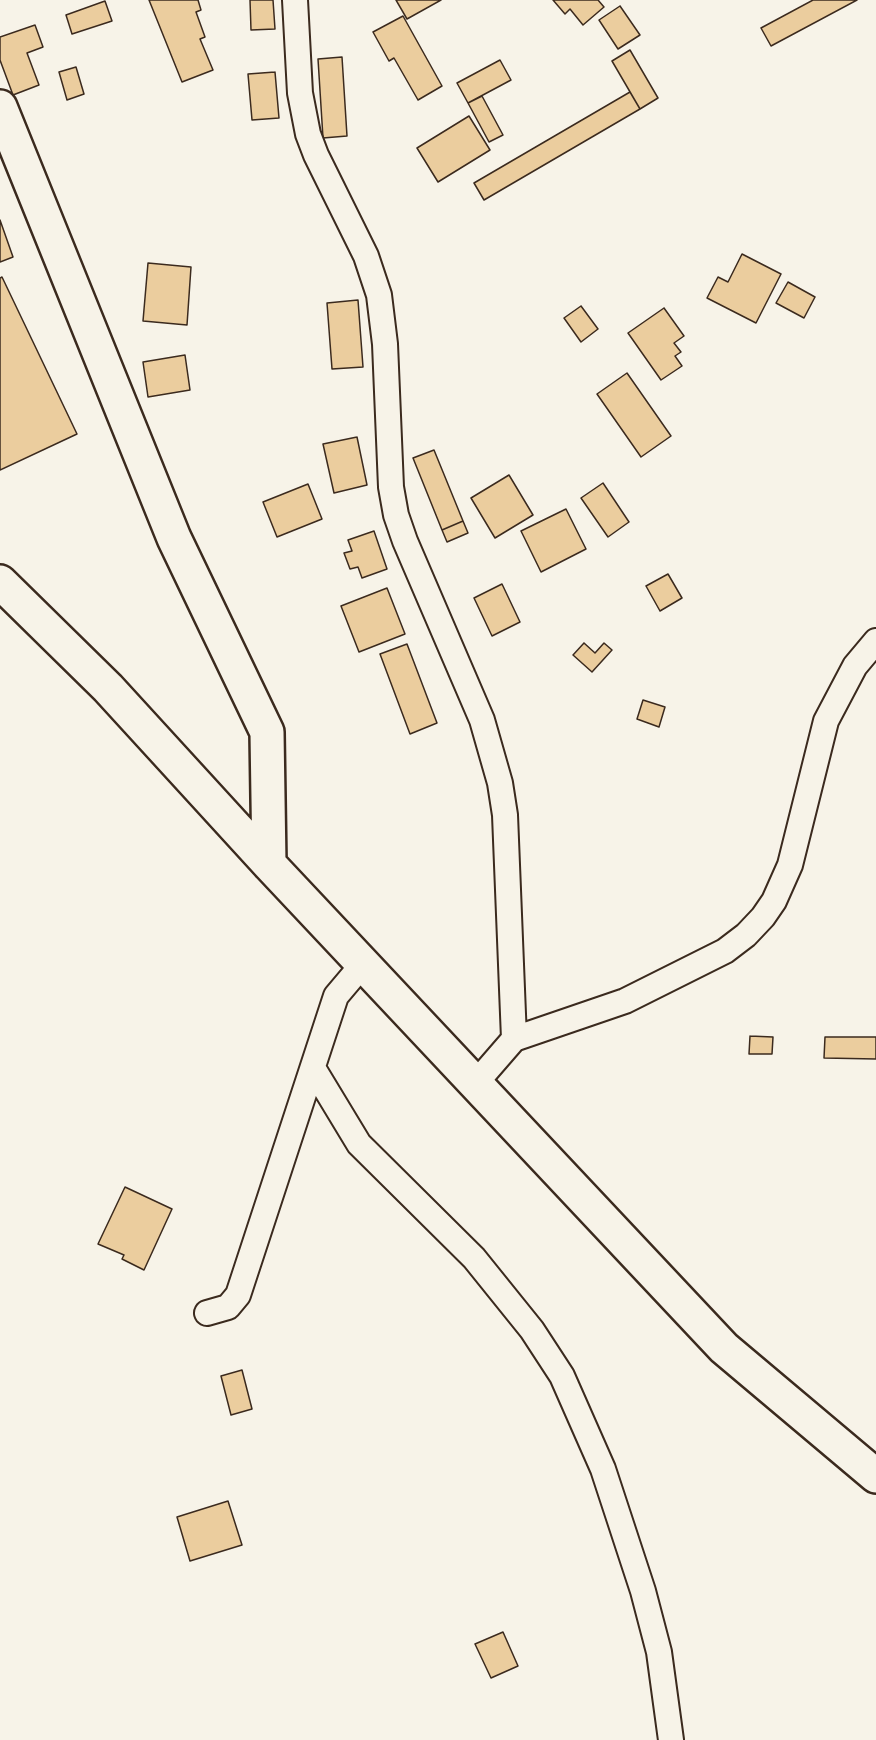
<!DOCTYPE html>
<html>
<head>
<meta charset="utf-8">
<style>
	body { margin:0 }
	canvas { display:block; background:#f7f3e8 }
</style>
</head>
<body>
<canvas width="876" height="1740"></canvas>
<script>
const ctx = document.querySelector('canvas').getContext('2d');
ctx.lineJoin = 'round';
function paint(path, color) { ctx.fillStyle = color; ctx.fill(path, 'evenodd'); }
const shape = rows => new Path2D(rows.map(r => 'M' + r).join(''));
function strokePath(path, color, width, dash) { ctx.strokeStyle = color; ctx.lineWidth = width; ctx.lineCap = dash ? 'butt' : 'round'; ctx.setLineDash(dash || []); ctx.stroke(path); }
const building = shape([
	[149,0,198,0,201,10,196,12,205,37,200,39,213,70,182,82,149,0],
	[250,0,273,0,275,29,251,30,250,0],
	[396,0,441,0,407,19,396,0],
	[553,0,598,0,604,7,583,25,570,9,565,14,553,0],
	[813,0,857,0,771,46,761,28,813,0],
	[105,1,112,21,72,34,66,15,105,1],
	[620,6,640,35,618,49,599,20,620,6],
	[403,16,442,86,418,100,394,58,389,61,373,32,403,16],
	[35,25,43,47,27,53,39,85,13,95,0,60,0,37,35,25],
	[630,50,658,98,640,109,612,61,630,50],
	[342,57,347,136,323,138,318,59,342,57],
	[500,60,511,80,468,103,457,83,500,60],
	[76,67,84,94,67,100,59,72,76,67],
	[275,72,279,118,252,120,248,74,275,72],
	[630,92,640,109,484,200,474,183,630,92],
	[482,96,503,135,489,142,468,103,482,96],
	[469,116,490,150,438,182,417,148,469,116],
	[0,220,13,257,0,262,0,220],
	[742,254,781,274,756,323,707,298,718,277,728,282,742,254],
	[148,263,191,267,187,325,143,321,148,263],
	[2,277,77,434,0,470,0,278,2,277],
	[788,282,815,297,804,318,776,303,788,282],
	[358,300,363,367,332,369,327,303,358,300],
	[581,306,598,329,581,342,564,318,581,306],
	[664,308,684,336,674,343,681,352,675,356,682,366,661,380,628,333,664,308],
	[185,355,190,390,148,397,143,362,185,355],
	[627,373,671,436,641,457,597,394,627,373],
	[357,437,367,485,334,493,323,444,357,437],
	[434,450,463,521,442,530,413,458,434,450],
	[509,475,533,515,495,538,471,498,509,475],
	[603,483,629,522,608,537,581,498,603,483],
	[308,484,322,519,277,537,263,502,308,484],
	[566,509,586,549,541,572,521,531,566,509],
	[463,521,468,533,447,542,442,530,463,521],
	[374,531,387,569,362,578,358,567,350,569,344,553,352,551,348,540,374,531],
	[668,574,682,598,660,611,646,586,668,574],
	[502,584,520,622,492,636,474,598,502,584],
	[387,588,405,634,359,652,341,606,387,588],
	[584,643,595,653,604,643,612,650,592,672,573,655,584,643],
	[407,644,437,723,410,734,380,654,407,644],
	[643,700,665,707,659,727,637,719,643,700],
	[750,1036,773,1037,772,1054,749,1054,750,1036],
	[825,1037,876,1037,876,1059,824,1058,825,1037],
	[125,1187,172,1209,144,1270,122,1259,124,1255,98,1244,125,1187],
	[242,1370,252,1409,231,1415,221,1376,242,1370],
	[228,1501,242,1545,190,1561,177,1517,228,1501],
	[503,1632,518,1666,491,1678,475,1644,503,1632]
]);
paint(building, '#ebcd9e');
strokePath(building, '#3b2a1e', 1.5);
const street = shape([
	[295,0,300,93,308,134,316,155,366,256,379,295,385,344,391,487,396,515,405,541,482,720,500,783,505,815,514,1039,475,1084],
	[514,1039,625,1001,725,951,746,935,763,917,774,901,790,865,826,721,855,666,876,641],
	[313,1068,359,1144,474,1258,532,1330,562,1376,603,1469,643,1591,659,1652,671,1740],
	[207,1313,228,1307,238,1295,336,996,363,964]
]);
const secondary = shape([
	[0,107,174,538,267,732,269,864],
	[0,582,108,688,269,864,724,1348,876,1476]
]);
strokePath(street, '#3b2a1e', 28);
strokePath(secondary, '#3b2a1e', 38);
strokePath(street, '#f7f3e8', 24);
strokePath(secondary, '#f7f3e8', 33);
</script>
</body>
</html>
